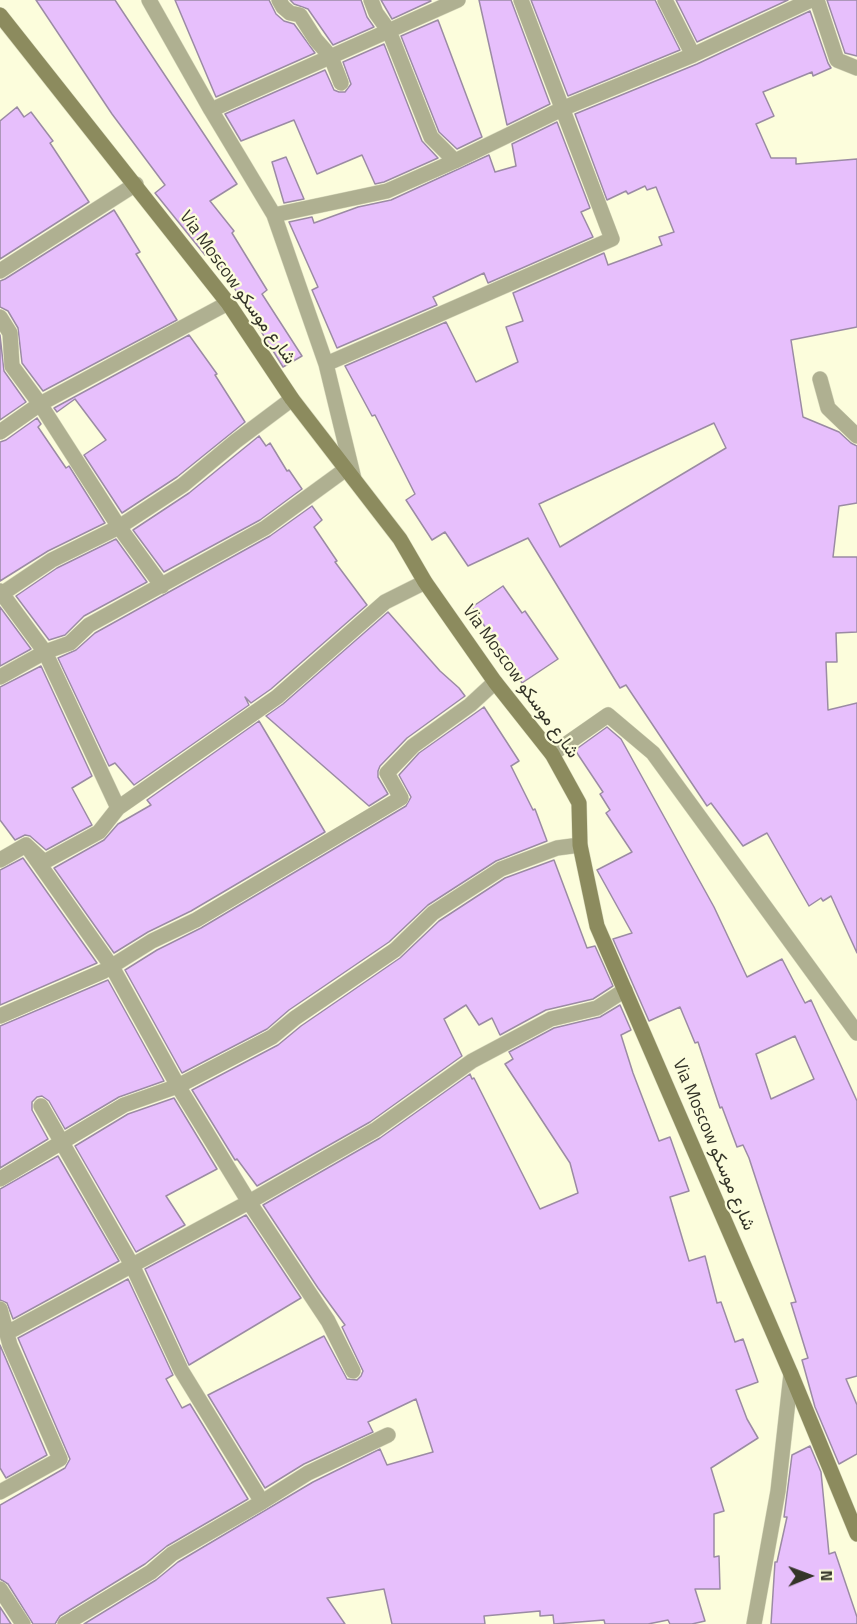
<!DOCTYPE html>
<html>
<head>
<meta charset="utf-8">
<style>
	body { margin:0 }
	#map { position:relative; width:857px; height:1624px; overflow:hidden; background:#fcfddc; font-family:"Titillium Web",sans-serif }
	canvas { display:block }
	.north { position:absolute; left:779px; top:1546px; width:60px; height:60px; -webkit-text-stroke:4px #fcfddc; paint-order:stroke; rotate:89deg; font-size:16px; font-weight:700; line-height:24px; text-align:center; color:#343428 }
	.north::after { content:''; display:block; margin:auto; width:21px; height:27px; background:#343428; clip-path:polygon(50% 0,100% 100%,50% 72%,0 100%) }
</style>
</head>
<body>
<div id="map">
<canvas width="857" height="1624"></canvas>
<div class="north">N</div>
</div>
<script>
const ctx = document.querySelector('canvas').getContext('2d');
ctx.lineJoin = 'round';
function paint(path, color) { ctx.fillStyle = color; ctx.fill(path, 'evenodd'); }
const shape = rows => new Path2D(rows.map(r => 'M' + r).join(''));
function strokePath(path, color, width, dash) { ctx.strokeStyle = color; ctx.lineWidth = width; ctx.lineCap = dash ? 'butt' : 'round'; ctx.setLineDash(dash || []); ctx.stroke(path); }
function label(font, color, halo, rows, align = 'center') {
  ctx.font = font + ' "Titillium Web",Vazirmatn,sans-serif'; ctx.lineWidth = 4.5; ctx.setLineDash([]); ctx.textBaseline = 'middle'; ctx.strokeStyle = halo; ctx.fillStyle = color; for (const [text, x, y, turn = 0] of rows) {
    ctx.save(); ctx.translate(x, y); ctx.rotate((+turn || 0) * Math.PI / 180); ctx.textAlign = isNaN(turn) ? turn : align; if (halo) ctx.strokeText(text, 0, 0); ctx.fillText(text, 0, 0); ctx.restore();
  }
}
const building = shape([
	[36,0,115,0,237,184,210,201,234,231,232,233,267,290,262,294,302,356,283,367,211,250,205,255,155,193,165,185,112,114,36,0],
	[175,0,269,0,276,14,284,21,294,24,315,53,216,97,175,0],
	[290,0,361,0,367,17,374,27,333,45,308,9,294,4,290,0],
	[381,0,430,0,431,1,392,19,381,0],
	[479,0,511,0,550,104,507,125,479,0],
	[531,0,655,0,680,50,568,96,531,0],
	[676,0,788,0,697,42,676,0],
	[827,0,857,0,857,56,845,53,827,0],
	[810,11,828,63,831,68,813,76,812,72,763,92,774,116,756,124,771,158,796,158,796,164,857,159,857,327,791,340,803,417,839,432,851,443,857,446,857,503,839,506,833,557,857,557,857,632,836,633,837,662,826,662,828,710,857,703,857,953,831,896,823,901,821,898,809,906,767,833,743,846,711,803,707,806,626,685,620,688,528,538,468,566,445,532,432,540,406,500,415,494,375,415,372,416,345,366,446,322,476,382,518,362,506,327,523,321,513,293,604,253,608,265,662,245,659,237,674,232,656,187,647,190,645,186,628,194,626,191,607,200,575,114,697,64,810,11],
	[714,423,726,448,560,547,539,504,714,423],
	[438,20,482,137,457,149,439,132,401,36,438,20],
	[384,44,422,141,438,158,384,182,375,184,362,155,317,174,294,120,241,141,225,114,325,70,334,90,339,92,345,92,351,84,343,62,384,44],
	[17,107,24,117,31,112,53,141,50,143,89,202,0,259,0,121,17,107],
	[557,122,590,208,581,212,593,237,488,283,484,273,433,297,437,305,337,348,312,290,318,287,289,222,312,217,314,223,358,207,391,200,489,155,495,172,516,166,512,144,557,122],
	[286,157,304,199,284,203,272,162,286,157],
	[114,210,140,252,136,254,177,320,43,391,22,363,18,328,8,311,0,307,0,281,5,279,114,210],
	[0,335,4,371,26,402,0,420,0,335],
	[189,335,217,374,215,375,245,422,177,477,122,513,84,455,106,440,75,399,57,412,54,408,189,335],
	[37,418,41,424,38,427,66,468,69,466,105,523,48,551,0,581,0,442,6,440,37,418],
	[259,436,266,446,270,443,287,471,289,470,302,489,260,520,164,572,133,530,189,493,259,436],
	[312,506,322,520,314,527,337,561,335,562,367,605,271,689,251,703,245,697,249,705,134,785,115,763,109,766,58,658,76,650,95,633,270,536,312,506],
	[116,539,147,582,84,616,65,635,49,640,16,596,57,568,116,539],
	[503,586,522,613,525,611,558,659,522,683,472,607,503,586],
	[0,607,31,649,0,666,0,607],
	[388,612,440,671,459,688,465,696,407,738,380,766,378,771,378,777,388,794,369,806,266,716,283,704,388,612],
	[41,666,92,776,72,788,92,825,46,850,30,836,25,835,15,840,0,820,0,687,41,666],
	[484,707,519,761,511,766,533,810,535,809,547,841,496,861,428,905,389,942,289,1010,267,1029,182,1073,125,970,157,950,201,928,406,806,411,797,399,775,419,753,484,707],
	[259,721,325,832,191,911,148,932,114,953,54,868,104,840,118,824,151,805,147,800,259,721],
	[607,727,621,739,714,907,747,977,782,959,805,1003,811,1000,857,1101,857,1376,846,1379,857,1405,857,1454,839,1464,815,1407,802,1360,808,1358,791,1303,796,1302,749,1158,743,1145,737,1147,722,1107,720,1108,698,1042,695,1043,680,1007,649,1021,613,939,632,933,597,870,632,852,606,813,610,810,600,794,603,792,575,750,607,727],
	[795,1036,814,1079,771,1099,756,1054,795,1036],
	[23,858,97,963,0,1005,0,870,23,858],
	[554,860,587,948,595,946,613,986,593,999,546,1010,500,1035,492,1018,479,1025,466,1005,444,1019,462,1056,370,1122,257,1186,237,1159,235,1160,192,1090,278,1045,301,1026,400,958,439,921,505,878,554,860],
	[108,980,164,1081,119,1097,65,1129,49,1101,42,1096,37,1097,32,1102,32,1110,48,1139,0,1168,0,1026,108,980],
	[620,1005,631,1030,621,1035,633,1073,659,1141,670,1137,689,1191,670,1197,689,1261,705,1256,717,1303,721,1302,735,1342,743,1339,758,1382,736,1390,747,1419,758,1438,711,1468,724,1511,714,1514,714,1557,719,1556,720,1589,695,1589,705,1621,692,1624,670,1624,668,1620,648,1624,605,1624,604,1620,554,1624,553,1615,540,1616,540,1611,484,1616,485,1624,392,1624,384,1589,327,1598,345,1624,84,1624,156,1580,178,1562,313,1482,380,1449,387,1465,433,1452,416,1399,368,1422,373,1432,304,1464,265,1488,208,1395,324,1336,347,1379,357,1380,361,1376,363,1371,342,1327,345,1325,318,1288,263,1205,380,1138,470,1074,472,1079,474,1078,540,1209,578,1193,570,1163,505,1064,513,1059,509,1052,554,1028,600,1017,620,1005],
	[174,1098,217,1169,166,1196,185,1225,136,1252,75,1146,128,1114,174,1098],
	[58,1156,119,1261,13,1319,7,1303,0,1300,0,1189,58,1156],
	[246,1215,301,1298,189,1365,145,1269,246,1215],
	[128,1279,173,1375,166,1379,182,1408,190,1404,248,1499,167,1546,145,1564,60,1616,55,1624,33,1624,8,1584,0,1579,0,1505,65,1468,70,1459,18,1338,128,1279],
	[0,1345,47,1455,6,1478,0,1468,0,1345],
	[810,1446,821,1472,829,1554,835,1552,857,1617,857,1624,771,1624,775,1562,777,1562,787,1517,784,1517,792,1455,810,1446],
	[0,1607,11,1624,0,1624,0,1607]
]);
paint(building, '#e7bffc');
strokePath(building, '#9b8ba4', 1.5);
const minor = shape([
	[149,0,211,110,274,215,326,364,354,479],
	[279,0,283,7,290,13,300,15,316,40,331,57,341,83],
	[371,0,376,13,389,31,431,137,455,161],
	[665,0,693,55],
	[817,0,837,60,857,68],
	[211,110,458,0],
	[274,215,387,191,455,161,564,108,693,55,811,0],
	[0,271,136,184],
	[0,317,10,333,12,366,40,404,119,527,162,586],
	[326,364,612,239,521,0],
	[820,379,828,408,857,436],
	[0,432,40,404,228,303],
	[0,591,45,652,118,808],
	[0,595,52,560,119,527,183,485,236,441,292,399],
	[0,677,45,652,70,643,89,625,265,528,346,469],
	[552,754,608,715,653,753,857,1033],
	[26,845,112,967,178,1086,249,1202,328,1321,353,1371],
	[0,860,26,845,44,862,99,832,118,808,277,697,385,602,425,582],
	[0,1016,104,971,152,941,196,920,401,798,387,773,413,746,470,705,495,682],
	[41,1106,132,1265,181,1370,262,1502],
	[0,1179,124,1105,178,1086,272,1037,295,1018,395,950,433,913,501,869,557,848,580,845],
	[0,1309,10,1345,60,1459,0,1492],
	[7,1333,249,1202,375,1130,472,1061,551,1019,597,1008,625,990],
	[0,1589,23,1624],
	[65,1624,151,1572,172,1554,262,1502,308,1473,388,1435]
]);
const tertiary = shape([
	[754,1624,778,1491,791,1374]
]);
const secondary = shape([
	[0,15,228,303,292,399,400,539,425,582,495,682,552,754,579,803,580,845,597,926,791,1374,857,1534]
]);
strokePath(minor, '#d8d9bc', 16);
strokePath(tertiary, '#d8d9bc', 16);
strokePath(secondary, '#d8d9bc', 16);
strokePath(minor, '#afb091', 15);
strokePath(tertiary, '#afb091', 15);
strokePath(secondary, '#8c8b5e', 15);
label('18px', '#343428', '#fcfddc', [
	["Via Moscow شارع موسكو",237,288,54],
	["Via Moscow شارع موسكو",520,682,54],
	["Via Moscow شارع موسكو",713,1145,67]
]);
</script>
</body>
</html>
